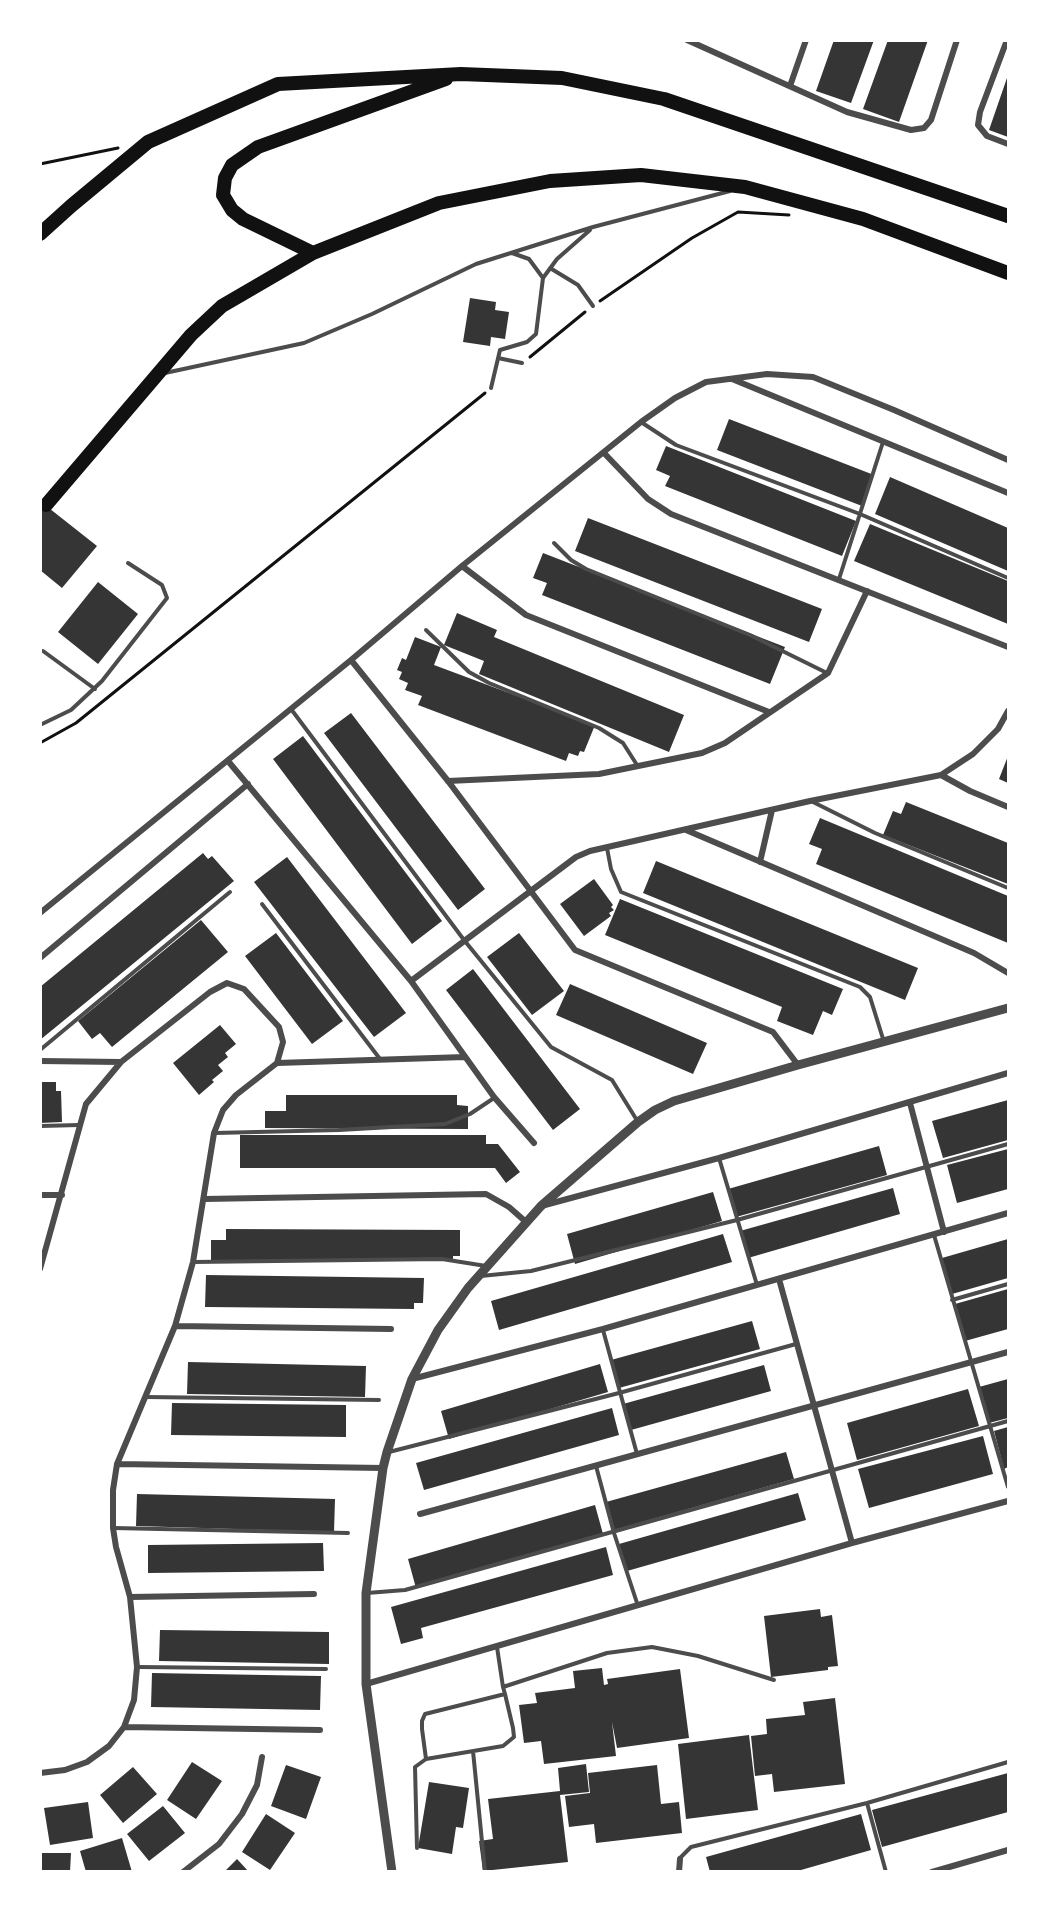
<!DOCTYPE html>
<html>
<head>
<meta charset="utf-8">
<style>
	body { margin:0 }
	#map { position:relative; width:1049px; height:1912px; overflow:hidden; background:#fff; font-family:"Exo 2",sans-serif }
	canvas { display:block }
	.frame { position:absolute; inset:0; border:42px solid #fff; pointer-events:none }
</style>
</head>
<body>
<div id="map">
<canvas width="1049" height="1912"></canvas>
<div class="frame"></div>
</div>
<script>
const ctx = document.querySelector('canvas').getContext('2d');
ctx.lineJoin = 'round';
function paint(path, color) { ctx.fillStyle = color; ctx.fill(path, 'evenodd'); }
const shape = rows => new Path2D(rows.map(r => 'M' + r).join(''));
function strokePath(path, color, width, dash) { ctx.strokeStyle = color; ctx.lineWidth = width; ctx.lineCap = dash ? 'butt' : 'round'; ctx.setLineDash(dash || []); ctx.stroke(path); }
paint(shape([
	[834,40,874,40,851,103,816,91],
	[888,40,928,40,899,122,863,109],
	[1008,75,1008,137,989,130],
	[470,298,496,302,495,310,509,312,505,339,491,337,490,346,463,342],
	[729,419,874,475,862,506,717,450],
	[666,446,856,521,842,556,665,486,670,476,656,470],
	[890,477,1008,528,1008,571,875,514],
	[40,501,97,546,62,588,40,570],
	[588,518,822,609,809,642,575,551],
	[870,524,1008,581,1008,624,854,561],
	[543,553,785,647,770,684,542,595,547,583,533,578],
	[98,582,138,614,98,664,58,632],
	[457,613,497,630,494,637,684,715,669,752,479,674,484,661,444,645],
	[415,637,441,647,434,665,595,725,584,752,580,751,578,756,569,753,566,761,418,705,422,696,405,690,408,683,399,679,402,672,397,670,402,658,406,660],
	[351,713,485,889,458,910,324,733],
	[303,736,442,921,412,944,273,759],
	[1008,756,1008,783,999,779],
	[906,802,1008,843,1008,884,883,835,893,811,901,814],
	[820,818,1008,896,1008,943,816,864,822,849,809,844],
	[203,853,208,859,212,856,234,881,40,1040,40,987],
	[287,857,406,1013,374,1037,254,882],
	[656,861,918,968,905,1000,643,893],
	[594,879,613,905,611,907,614,910,609,913,611,916,584,936,560,904],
	[620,899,843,989,832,1015,823,1011,813,1035,777,1021,782,1007,605,935],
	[201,920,228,952,112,1047,100,1033,92,1039,78,1021],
	[276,933,343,1021,312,1044,245,956],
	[519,933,564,991,532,1015,487,957],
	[473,969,580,1109,553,1130,446,990],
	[570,984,707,1043,693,1074,556,1015],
	[220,1025,236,1044,225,1053,228,1057,218,1065,223,1071,212,1080,214,1082,199,1095,173,1063],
	[40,1082,56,1082,56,1091,61,1091,62,1122,40,1123],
	[286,1095,457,1095,457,1105,468,1106,468,1129,265,1128,265,1111,286,1111],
	[1008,1100,1008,1140,943,1158,932,1121],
	[240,1135,486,1135,486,1144,498,1144,520,1172,506,1183,495,1168,240,1168],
	[879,1146,887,1175,736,1217,728,1189],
	[1008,1149,1008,1189,957,1203,947,1165],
	[893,1188,900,1214,748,1258,740,1231],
	[713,1192,722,1221,575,1264,567,1234],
	[226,1229,460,1230,460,1256,453,1256,453,1261,211,1261,211,1240,226,1240],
	[723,1234,732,1262,499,1330,491,1301],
	[1008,1239,1008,1278,952,1294,942,1258],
	[206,1275,424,1278,423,1303,414,1303,414,1309,205,1307],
	[1008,1289,1008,1329,965,1341,955,1304],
	[752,1321,760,1349,619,1388,611,1360],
	[188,1362,366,1366,365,1397,187,1394],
	[600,1364,608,1392,449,1439,441,1411],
	[764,1365,771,1391,631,1430,623,1404],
	[1008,1379,1008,1418,989,1423,979,1387],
	[968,1389,979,1426,857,1460,847,1423],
	[172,1403,346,1405,346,1437,171,1435],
	[612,1408,619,1435,424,1490,416,1463],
	[1008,1427,1008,1467,1004,1469,994,1431],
	[983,1436,993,1474,869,1508,858,1469],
	[786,1452,794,1479,614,1530,606,1502],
	[798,1493,806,1520,627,1571,619,1544],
	[137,1494,335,1499,334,1532,136,1526],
	[595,1505,603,1534,416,1588,408,1559],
	[323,1543,324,1571,148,1573,148,1545],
	[606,1547,613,1575,421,1628,423,1638,401,1644,391,1607],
	[820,1609,821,1617,832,1615,838,1666,828,1667,828,1670,771,1677,764,1616],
	[160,1630,329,1632,329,1664,159,1661],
	[602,1668,604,1685,608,1684,607,1679,680,1669,689,1738,617,1748,612,1722,616,1756,544,1764,541,1741,524,1743,519,1705,537,1703,535,1693,575,1688,573,1671],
	[152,1673,321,1676,320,1710,151,1707],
	[835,1698,845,1784,774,1792,772,1774,755,1776,751,1736,767,1734,766,1719,805,1715,803,1702],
	[749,1735,758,1810,686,1819,678,1744],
	[192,1762,222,1781,196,1819,167,1800],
	[586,1764,589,1792,560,1795,568,1862,483,1871,479,1841,493,1839,488,1799,560,1791,558,1768],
	[286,1765,321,1777,306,1819,271,1806],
	[657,1765,661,1804,679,1802,682,1833,596,1843,594,1824,569,1827,565,1796,590,1793,588,1773],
	[133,1767,157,1794,123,1823,100,1795],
	[1008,1773,1008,1812,882,1847,872,1810],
	[429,1782,469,1788,463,1828,456,1827,452,1854,418,1848],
	[88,1802,93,1838,50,1845,44,1808],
	[163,1806,185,1833,149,1861,127,1834],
	[266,1814,295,1833,270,1870,242,1852],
	[861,1814,871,1850,794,1872,710,1872,706,1857],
	[122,1838,132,1872,86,1872,80,1851],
	[40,1853,71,1853,70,1872,40,1872],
	[237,1859,249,1872,224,1872]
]), '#353535');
strokePath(shape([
	[40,164,118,148],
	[600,301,692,238,738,212,789,215],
	[530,357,585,312],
	[40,743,76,723,485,393]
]), '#111', 3);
strokePath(shape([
	[512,253,529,259,543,278],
	[550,268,578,285,593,306],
	[498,358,522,363],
	[165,373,304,343,372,314,476,264,593,227,730,191],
	[491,388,500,350,527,342,536,334,543,278,557,259,590,230],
	[641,422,676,445,860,514,1008,578],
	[554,543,571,560,586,569,750,635,827,673],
	[839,579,883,442],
	[426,630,469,672,489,683,599,728,623,743,637,765],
	[43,651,95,689],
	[291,709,464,940,551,1047,612,1080,638,1122],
	[40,725,71,710,102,681,167,598,162,585,128,563],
	[811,801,875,833,1008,888],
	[607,848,611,869,621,892,860,987,870,997,884,1042],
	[262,904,380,1059],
	[40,1050,230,892],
	[40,1126,79,1125],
	[215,1133,339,1130,445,1124,470,1114,494,1098],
	[719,1158,757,1285],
	[934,1235,1008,1487],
	[193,1262,442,1259,486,1266],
	[481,1276,531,1271,737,1220,1008,1144],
	[952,1300,1008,1284],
	[603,1330,637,1454],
	[146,1397,379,1400],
	[389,1452,619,1393,796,1344],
	[596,1466,614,1533,638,1606],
	[113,1528,348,1533],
	[367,1593,405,1590,1008,1421],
	[497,1647,503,1687,607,1653,652,1647,698,1656,774,1680],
	[138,1667,326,1669],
	[473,1751,485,1872],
	[426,1759,422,1729,422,1721,425,1714,505,1694,503,1687],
	[867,1803,886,1872],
	[417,1848,415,1767,426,1759,503,1746,514,1737,513,1728,505,1694],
	[680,1858,691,1847,867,1803,1008,1762]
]), '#4c4c4c', 4);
strokePath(shape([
	[687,40,847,112,911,130,924,128,931,120,957,40],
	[1007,40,980,112,978,125,987,136,1008,144],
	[790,86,806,40],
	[732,379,1008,493],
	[604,453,648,499,671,514,1008,647],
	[462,566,526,615,769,712],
	[351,660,448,781,575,950,773,1032,798,1065],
	[228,761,411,981,494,1097,534,1143],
	[941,775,970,791,1008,807],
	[448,781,599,774,702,753,725,743,828,673,867,591],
	[686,830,974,953,1008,973],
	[760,862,772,810],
	[40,913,351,660,462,566,641,422,675,398,706,382,767,374,813,377,894,410,1008,460],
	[40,958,248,784],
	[411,981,576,857,590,851,810,801,941,775,973,754,998,729,1008,711],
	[40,1061,121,1062],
	[277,1063,465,1057],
	[910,1103,944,1232],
	[40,1195,62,1195],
	[204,1199,486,1194,509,1207,526,1222],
	[545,1205,719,1158,1008,1073],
	[40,1269,86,1104,121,1062,210,992,227,983,244,989,279,1027,283,1042,277,1063,236,1095,223,1110,214,1133,193,1262,175,1326,117,1464,113,1490,113,1528,116,1547,130,1597,137,1667,134,1700,124,1727,109,1746,87,1762,65,1770,40,1773],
	[779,1279,852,1543],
	[175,1326,391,1329],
	[412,1379,603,1329,1008,1213],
	[117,1464,383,1468],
	[420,1514,1008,1352],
	[130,1597,314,1594],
	[366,1684,852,1543,1008,1501],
	[124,1727,320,1730],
	[183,1872,219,1844,242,1814,257,1785,262,1757],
	[679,1872,680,1859],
	[932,1872,1008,1850]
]), '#4c4c4c', 6);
strokePath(shape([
	[392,1872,366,1684,366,1593,383,1468,387,1452,412,1379,438,1330,468,1288,541,1206,638,1122,655,1110,674,1101,798,1065,1008,1008]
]), '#4c4c4c', 9);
strokePath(shape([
	[40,234,71,206,148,142,278,84,461,74,562,78,664,99,1008,216],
	[313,253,243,219,232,210,223,195,225,178,232,165,258,147,446,79],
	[46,505,191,335,222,306,313,253,439,203,550,181,641,175,745,187,863,219,1008,273]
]), '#111', 14);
</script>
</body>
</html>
